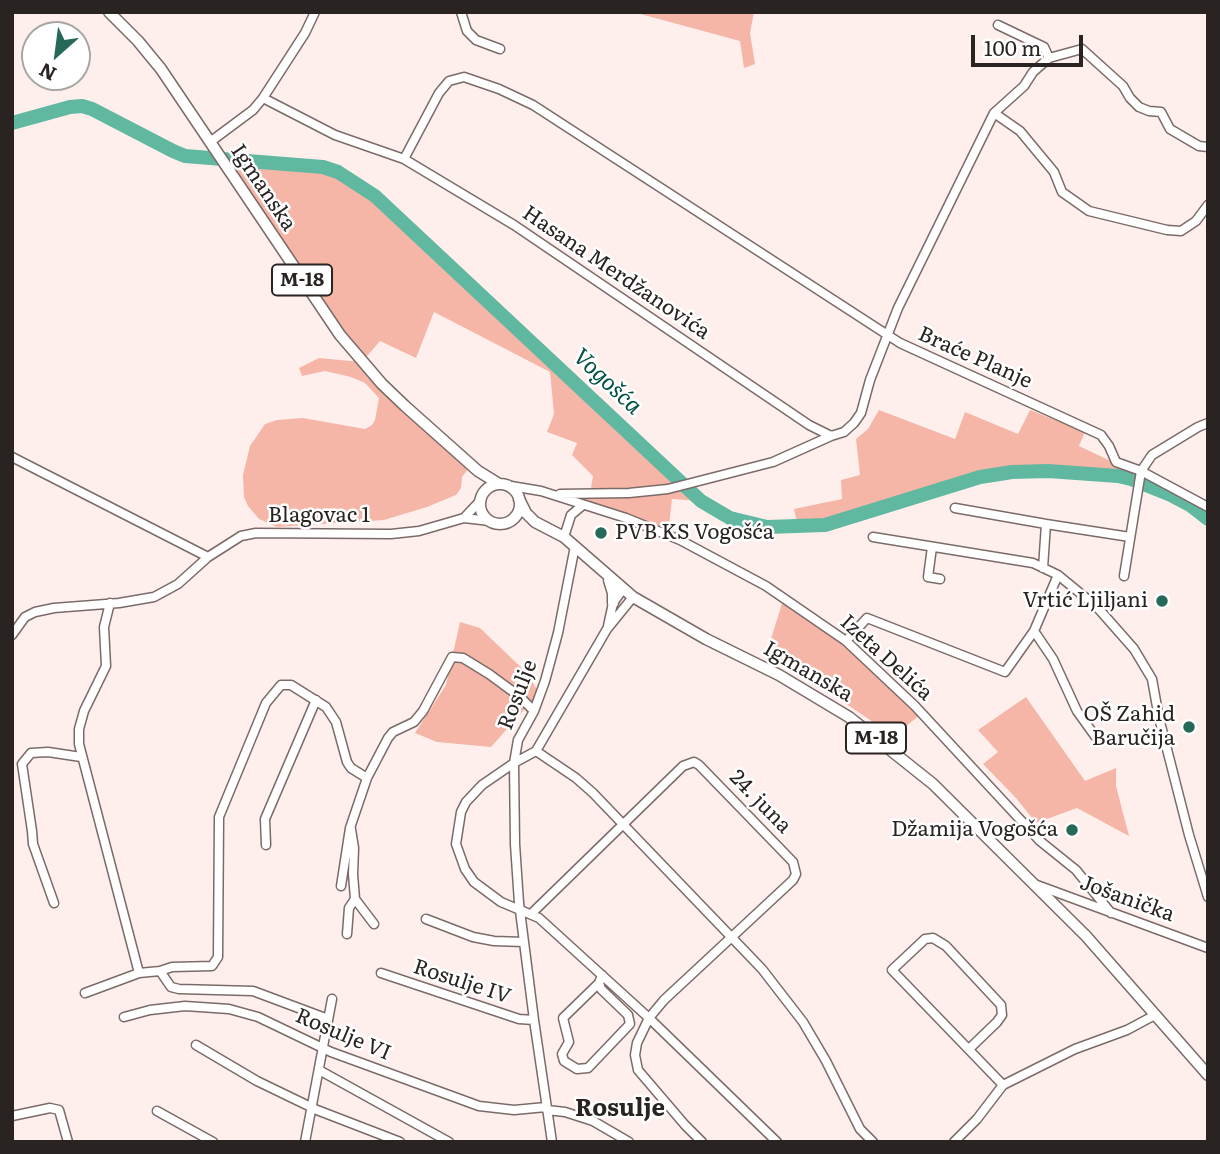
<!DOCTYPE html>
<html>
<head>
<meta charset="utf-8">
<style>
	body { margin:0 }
	#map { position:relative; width:1220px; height:1154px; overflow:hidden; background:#feefec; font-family:Literata,serif }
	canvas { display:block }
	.frame { position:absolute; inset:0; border:14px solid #292321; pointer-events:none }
	.north { position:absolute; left:21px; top:21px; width:70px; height:70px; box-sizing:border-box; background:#fff; border:2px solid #a9a7a6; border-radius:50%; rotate:208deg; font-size:19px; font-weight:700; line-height:28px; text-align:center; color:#292321 }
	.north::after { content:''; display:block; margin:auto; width:24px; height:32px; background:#276959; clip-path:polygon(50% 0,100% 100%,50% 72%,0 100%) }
	.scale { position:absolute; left:971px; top:35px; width:112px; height:32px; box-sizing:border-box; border:4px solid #292321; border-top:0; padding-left:9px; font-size:21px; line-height:24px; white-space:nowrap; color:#292321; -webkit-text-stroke:5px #fff; paint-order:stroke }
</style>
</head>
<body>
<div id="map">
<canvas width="1220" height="1154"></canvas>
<div class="frame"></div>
<div class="north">N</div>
<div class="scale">100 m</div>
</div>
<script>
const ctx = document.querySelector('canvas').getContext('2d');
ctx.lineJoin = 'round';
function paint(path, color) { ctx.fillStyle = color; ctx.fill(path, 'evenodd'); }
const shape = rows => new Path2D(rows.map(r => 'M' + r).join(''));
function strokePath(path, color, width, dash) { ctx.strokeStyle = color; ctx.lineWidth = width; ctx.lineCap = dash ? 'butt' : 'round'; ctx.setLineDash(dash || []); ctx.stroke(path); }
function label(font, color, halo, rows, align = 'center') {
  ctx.font = font + ' Literata,serif'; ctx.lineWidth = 5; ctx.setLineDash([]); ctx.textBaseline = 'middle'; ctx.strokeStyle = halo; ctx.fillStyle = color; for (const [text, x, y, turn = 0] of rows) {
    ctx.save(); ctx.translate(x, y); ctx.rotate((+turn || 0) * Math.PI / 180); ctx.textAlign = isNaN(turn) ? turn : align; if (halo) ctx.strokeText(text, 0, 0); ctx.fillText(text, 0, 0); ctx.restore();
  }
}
paint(shape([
	[633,12,754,12,750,33,755,64,744,68,740,41],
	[222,160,323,167,357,183,375,196,701,501,672,499,668,535,556,496,590,494,593,476,572,455,577,443,547,432,554,414,550,372,434,312,416,358,380,341,362,362,472,464,462,477,461,488,456,495,427,507,384,520,277,527,259,519,248,506,244,497,243,475,250,446,265,424,277,420,303,418,365,429,372,425,375,420,379,398,365,383,351,377,325,371,302,376,299,368,319,358,361,362],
	[879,410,955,439,965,412,1018,434,1030,410,1085,432,1079,446,1208,507,1208,519,1190,505,1171,495,1131,479,1118,476,1048,471,1012,472,980,477,947,486,825,525,798,528,794,509,842,499,841,480,860,475,856,439,868,429],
	[784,597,846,641,920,715,891,738,870,720,820,686,766,655],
	[460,622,480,628,527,673,539,693,491,747,437,742,415,733,446,685],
	[1026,697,1085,781,1116,768,1116,786,1129,836,1077,808,1036,823,1016,798,983,764,998,752,978,730]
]), '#f5b6a8');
strokePath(shape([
	[12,123,70,107,82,106,92,109,173,151,185,156,323,167,338,172,375,196,701,501,730,518,767,527,825,525,980,477,1012,472,1048,471,1118,476,1131,479,1171,495,1190,505,1208,519]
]), '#60b8a1', 14);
const minor = shape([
	[461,12,467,31,476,40,500,49],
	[998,25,1044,47,1049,58],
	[263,98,335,135,404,159,514,225,809,425,831,436,844,432,854,423,861,413,870,380,898,308,994,113,1024,86,1033,72,1049,58,1082,49,1123,86,1130,98,1139,107,1149,111,1161,112,1170,129,1199,146,1208,147],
	[994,113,1020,131,1054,172,1062,192,1089,211,1167,230,1181,231,1196,221,1208,205],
	[210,142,253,110,263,98,305,33,315,12],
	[404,159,439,93,449,81,464,77,499,89,533,105,900,343,1101,435,1109,446,1116,462,1141,471,1208,507],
	[12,457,208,557],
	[505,485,541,491,626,518,680,540,766,586,846,641,915,706,1040,841,1076,870,1111,913],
	[560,494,629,493,668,489,773,462,831,436],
	[955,508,1046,524],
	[464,518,490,521],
	[564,537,571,515,583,505],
	[873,537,1033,563,1058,575,1097,607,1134,649,1152,679,1159,718,1189,835,1208,897],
	[932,547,928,577,940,579],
	[1043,568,1046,524,1130,537],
	[1124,576,1141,471,1152,455,1198,427,1208,423],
	[633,597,607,629,536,751,514,763,482,785,466,802,461,812,456,844,465,869,474,882,501,902,539,918,649,1018,637,1043,635,1055,638,1070,685,1125,702,1142],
	[110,603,104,627,106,666,84,711,79,729,79,744,139,973],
	[608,626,613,603,623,589],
	[1034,631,1053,659,1077,711,1095,736],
	[12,635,25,617,35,612,54,608,119,603,154,597,178,584,208,557,241,536,256,533,391,534,419,531,464,518,480,501],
	[846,641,867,618,1005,672,1034,631,1058,575],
	[536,751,576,778,593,793,762,969,803,1022,826,1061,860,1129,873,1142],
	[351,829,354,848,353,874,355,899,374,924],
	[266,845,265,819,316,700],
	[1034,884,1208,948],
	[341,886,350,828,367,778,388,738,393,732,414,722,423,711,452,657,463,658,489,674,519,696,534,711],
	[54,903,33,844,32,831,22,764,31,753,48,752,81,757],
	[531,914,683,766,694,762,699,765,793,862,796,874,793,880,664,1000,649,1018,777,1142],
	[426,919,473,937,494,941,524,942],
	[347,934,349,908,355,899],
	[160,971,172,967,212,966,218,957,219,817,266,703,281,685,291,685,326,707,336,722,347,762,351,768,367,778],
	[381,973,519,1019,534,1020],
	[599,983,601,989,628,1015,630,1024,588,1068,577,1069,564,1061,562,1054,569,1042,563,1018,599,983,602,975],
	[85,993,139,973,160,971,171,987,179,989,253,991,328,1019],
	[124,1017,150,1010,185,1006,229,1009,258,1017,331,1052,479,1106,514,1110,546,1107],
	[196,1045,257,1081,317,1110,400,1142],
	[969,1049,997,1022,1002,1015,1001,1005,946,946,933,938,925,939,892,970,1003,1085],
	[319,1070,449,1142],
	[547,1110,565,1112,593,1121,629,1142],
	[157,1111,213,1142],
	[12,1116,50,1108,59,1110,68,1142],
	[305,1142,332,999],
	[552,1142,534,1020,519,903,515,844,514,763,518,740,534,711,545,681,558,633,575,546],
	[954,1142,977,1119,1003,1085,1075,1049,1127,1030,1155,1015]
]);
const major = shape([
	[109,12,138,41,161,69,340,335,382,384,405,406,478,471,499,484],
	'480 504a20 20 0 1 1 40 0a20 20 0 1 1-40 0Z',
	[519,499,526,513,535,522,564,537,633,597,706,639,779,675,849,717,933,784,1086,936,1208,1075],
	[609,580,613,593,613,603]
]);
strokePath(minor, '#7b6b68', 11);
strokePath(major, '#7b6b68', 13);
strokePath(minor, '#fff', 8);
strokePath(major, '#fff', 10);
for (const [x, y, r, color] of [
	[601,533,7,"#276959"],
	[1162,601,7,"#276959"],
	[1189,727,7,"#276959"],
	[1072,830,7,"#276959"]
]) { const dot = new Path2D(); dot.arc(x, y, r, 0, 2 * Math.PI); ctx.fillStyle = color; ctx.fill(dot); strokePath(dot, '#fff', 2.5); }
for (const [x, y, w] of [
	[302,280,60],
	[876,738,60]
]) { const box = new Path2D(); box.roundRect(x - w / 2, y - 15.5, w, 31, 5); ctx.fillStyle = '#fff'; ctx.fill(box); strokePath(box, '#292321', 2); }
label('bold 19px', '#292321', null, [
	["M-18",302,280],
	["M-18",876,738]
]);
label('21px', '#292321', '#fff', [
	["Igmanska",263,188,56],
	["Hasana Merdžanovića",616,273,34],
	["Braće Planje",975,358,24],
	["Blagovac 1",319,516],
	["Izeta Delića",886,658,42],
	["Igmanska",808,672,30],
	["Rosulje",518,695,-69],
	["24. juna",760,802,46],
	["Jošanička",1127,899,20],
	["Rosulje IV",462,982,18],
	["Rosulje VI",343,1035,23]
]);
label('21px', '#292321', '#fff', [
	["PVB KS Vogošća",615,533,"left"],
	["Vrtić Ljiljani",1148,601],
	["OŠ Zahid",1175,715],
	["Baručija",1175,739],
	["Džamija Vogošća",1058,830]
], 'right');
label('italic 23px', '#015142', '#fff', [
	["Vogošća",607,382,43]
]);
label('bold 24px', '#292321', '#fff', [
	["Rosulje",620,1109]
]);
</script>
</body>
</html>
